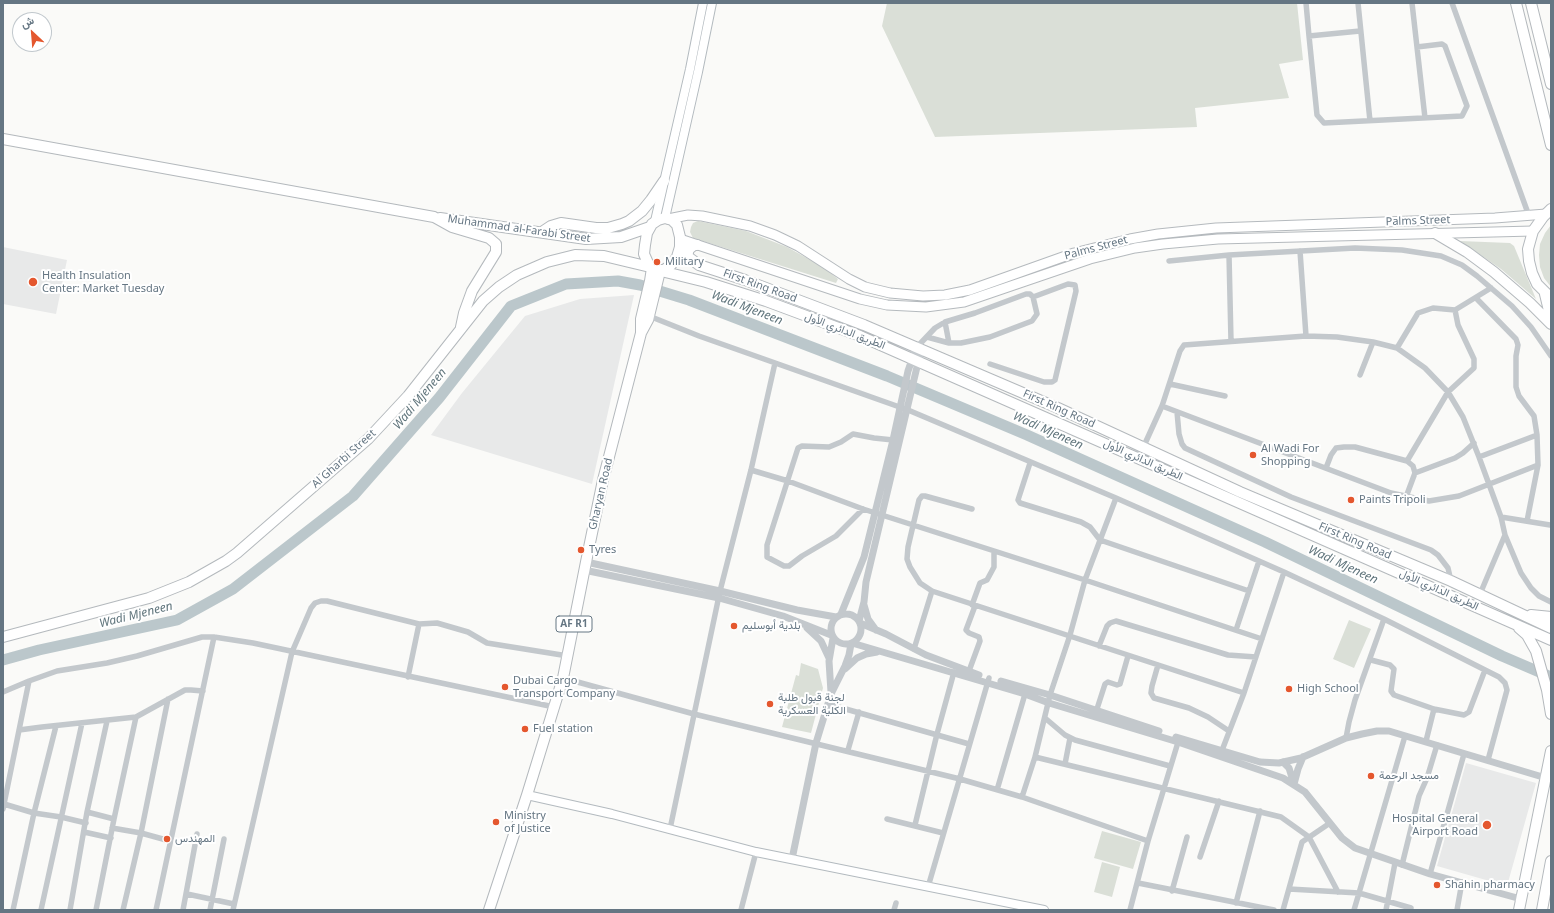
<!DOCTYPE html>
<html>
<head>
<meta charset="utf-8">
<style>
	body { margin:0 }
	#map { position:relative; width:1554px; height:913px; overflow:hidden; background:#fafaf8; font-family:"Noto Sans",Vazirmatn,sans-serif }
	canvas { display:block }
	.frame { position:absolute; inset:0; border:4px solid #657683; pointer-events:none }
	.north { position:absolute; left:12px; top:12px; width:40px; height:40px; box-sizing:border-box; background:#fff; border:1px solid #c1c8cd; border-radius:50%; rotate:334deg; font-size:11px; font-weight:700; line-height:16px; text-align:center; color:#657683 }
	.north::after { content:''; display:block; margin:auto; width:14px; height:18px; background:#e4572e; clip-path:polygon(50% 0,100% 100%,50% 72%,0 100%) }
</style>
</head>
<body>
<div id="map">
<canvas width="1554" height="913"></canvas>
<div class="frame"></div>
<div class="north">ش</div>
</div>
<script>
const ctx = document.querySelector('canvas').getContext('2d');
ctx.lineJoin = 'round';
function paint(path, color) { ctx.fillStyle = color; ctx.fill(path, 'evenodd'); }
const shape = rows => new Path2D(rows.map(r => 'M' + r).join(''));
function strokePath(path, color, width, dash) { ctx.strokeStyle = color; ctx.lineWidth = width; ctx.lineCap = dash ? 'butt' : 'round'; ctx.setLineDash(dash || []); ctx.stroke(path); }
function label(font, color, halo, rows, align = 'center') {
  ctx.font = font + ' "Noto Sans",Vazirmatn,sans-serif'; ctx.lineWidth = 4; ctx.setLineDash([]); ctx.textBaseline = 'middle'; ctx.strokeStyle = halo; ctx.fillStyle = color; for (const [text, x, y, turn = 0] of rows) {
    ctx.save(); ctx.translate(x, y); ctx.rotate((+turn || 0) * Math.PI / 180); ctx.textAlign = isNaN(turn) ? turn : align; if (halo) ctx.strokeText(text, 0, 0); ctx.fillText(text, 0, 0); ctx.restore();
  }
}
paint(shape([
	[3,247,67,260,56,314,3,304],
	[634,295,592,484,431,435,462,393,525,316,580,299],
	[1466,763,1536,783,1507,886,1437,866]
]), '#e8e9e9');
paint(shape([
	[887,3,1297,3,1303,60,1279,64,1289,98,1195,108,1197,127,935,137,882,26],
	[698,221,746,231,787,247,823,267,838,279,836,283,693,238,690,232,691,227,693,223],
	[1551,225,1551,287,1544,278,1540,267,1539,255,1540,244,1545,233],
	[1460,241,1510,243,1514,246,1536,299,1501,269],
	[1349,620,1371,629,1354,668,1333,659],
	[801,663,818,669,823,688,811,733,782,727,796,675,799,676],
	[1102,831,1141,842,1133,869,1094,858],
	[1102,862,1120,867,1112,897,1094,892]
]), '#dadfd7');
strokePath(shape([
	[3,660,39,650,177,620,233,589,353,496,439,398,511,306,566,284,618,281,640,285,689,300,887,376,1027,435,1265,542,1502,656,1551,677]
]), '#bbc7cb', 11);
const secondary = shape([
	[665,218,698,72,712,3],
	[655,221,690,69,703,3],
	[527,795,612,814,756,852,1044,910]
]);
const primary = shape([
	[668,219,688,215,702,216,750,226,775,235,798,246,849,279,865,287,890,293,923,296,945,295,970,290,1074,253,1130,239,1158,234,1216,228,1495,218,1546,214],
	[680,239,860,299,887,305,926,307,964,302,1090,259,1135,248,1163,244,1218,239,1533,231]
]);
const trunk = shape([
	[1516,3,1551,145],
	[1531,3,1551,84],
	[3,139,434,217,452,227,489,238,496,244,496,252,472,291,464,313,461,327],
	[1551,209,1543,217,1533,231,1528,249,1529,261,1532,273,1537,284,1551,298],
	[440,218,586,239,621,237,650,227],
	[665,218,672,220,677,225,680,237,680,247,677,257,671,265,664,270,657,270,652,268,648,263,644,254,645,245,647,233,652,224,658,220,665,218],
	[542,232,551,226,561,223,596,228,608,228,622,224,629,221,642,211,651,200,664,181],
	[1435,233,1467,252,1494,272,1530,303,1551,324],
	[681,242,687,256,699,265,745,280,864,325,1058,408,1240,492,1451,581,1551,628],
	[687,256,689,249,694,245,697,245],
	[661,271,706,282,766,301,860,336,1551,640],
	[1545,294,1551,319],
	[641,333,648,320,660,271],
	[1531,615,1551,617],
	[1519,628,1527,635,1536,651,1547,690,1551,714],
	[3,637,149,598,189,582,226,561,237,553,368,439,408,396,483,301,499,287,517,275,547,262,575,255,604,256,650,267],
	[489,910,527,795,563,678,586,562,603,480,641,333,641,319,650,281,652,268],
	[1519,910,1551,751],
	[1542,910,1551,861]
]);
strokePath(secondary, '#b3babf', 10);
strokePath(primary, '#b5babe', 11);
strokePath(trunk, '#b4b9bd', 12);
strokePath(shape([
	[1306,3,1309,36],
	[1358,3,1370,121],
	[1412,3,1425,118],
	[1452,3,1529,216],
	[1360,31,1309,36,1317,115,1324,123,1462,116,1467,106,1445,46,1442,44,1417,47],
	[1300,251,1306,336],
	[1229,255,1231,341],
	[1169,261,1229,255,1355,248,1402,250,1441,256,1462,265,1477,276,1512,306,1531,327,1551,356],
	[1476,298,1516,339,1518,345,1516,356,1516,387,1519,396,1534,416,1537,435,1479,457],
	[649,316,699,336,908,410,1116,498,1284,572,1384,619,1499,677,1505,683,1507,690,1488,760],
	[945,322,949,343],
	[927,337,949,343,961,343,990,337,1032,321,1037,314,1033,297],
	[916,348,935,328,945,322,975,313,1026,294,1030,294,1033,297,1068,284,1075,285,1076,291,1055,380,1052,382,1044,382,990,364],
	[1397,348,1418,313,1433,308,1455,310,1491,288],
	[1360,375,1373,342],
	[1170,384,1225,396],
	[1162,406,1391,493,1429,501,1459,496,1538,465],
	[1177,412,1179,434,1182,444,1185,448,1291,497,1431,550,1438,555,1448,568,1451,581],
	[1143,448,1162,406,1180,351,1184,345,1306,336,1337,337,1373,342,1397,348,1425,368,1448,392,1463,417,1479,457,1501,517,1505,535,1521,573,1531,588,1539,596,1551,602],
	[1407,461,1448,392,1474,368,1474,359,1458,325,1455,310],
	[1030,463,1018,500,1020,503,1081,522,1090,527,1100,540,1249,591],
	[1326,468,1331,455,1336,448,1344,447,1355,447,1407,461,1413,466,1415,473,1406,497],
	[751,470,788,481,863,509,1085,580,1262,639],
	[1415,473,1455,458,1463,453,1474,443],
	[1116,498,1085,580,1070,635,1050,695,1035,757,1281,817,1309,837,1338,892],
	[863,509,836,536,802,556,789,566,784,566,767,557,767,545,798,448,802,446,829,447,841,442,853,434,874,438,893,440],
	[972,509,925,496,922,496,919,500,908,547,907,559,910,567,920,583,932,591,1244,693],
	[1501,517,1550,525],
	[1527,521,1538,465,1537,435],
	[1480,594,1505,535],
	[972,605,980,583,987,580,994,567,994,552],
	[1236,630,1259,561],
	[1099,646,1107,626,1110,623,1116,621,1228,655,1256,657],
	[914,649,932,591],
	[1371,660,1390,665,1394,669,1391,691,1394,695,1434,709,1464,715,1469,712,1485,670],
	[1158,665,1152,686,1151,693,1154,698,1189,708,1208,717,1229,731],
	[969,671,980,641,979,637,969,633,966,630,975,606],
	[408,677,419,624],
	[563,678,694,714,960,779,1022,797,1148,841],
	[3,692,29,681],
	[828,704,969,744],
	[1096,712,1105,684,1108,682,1117,685,1120,684,1128,656],
	[1045,718,1065,735,1075,740,1170,766],
	[19,730,42,727,136,717,185,690,191,690,203,691],
	[1346,738,1349,722,1355,700,1384,619],
	[1426,741,1434,709],
	[848,750,859,712],
	[1221,753,1244,693,1284,572],
	[1065,764,1070,738],
	[997,790,1025,694],
	[1022,797,1035,757],
	[4,804,34,813,61,817,86,823],
	[3,809,29,681,57,671,107,663,137,656,202,637,214,637,253,643,554,707],
	[87,812,114,819],
	[887,819,943,833],
	[915,825,937,734,954,672],
	[112,828,141,833,170,841],
	[670,829,720,591,751,470,775,363],
	[84,832,111,838],
	[1200,857,1219,801],
	[1402,865,1419,796,1427,778,1437,745],
	[1430,874,1464,754],
	[1138,883,1274,910],
	[928,887,989,678],
	[1289,889,1359,893,1411,908],
	[1172,891,1187,837],
	[187,894,234,904],
	[1236,903,1260,811],
	[13,910,34,813,56,726],
	[41,910,82,723],
	[70,910,87,812,107,721],
	[96,910,114,819,136,717],
	[123,910,141,833,168,699],
	[156,910,214,637],
	[183,910,197,834],
	[210,910,224,839],
	[233,910,292,652,311,608,315,603,321,601,327,601,419,624,437,623,468,632,487,643,568,656],
	[741,910,756,852],
	[894,910,896,903],
	[1130,910,1148,841,1179,739],
	[1283,910,1302,842,1330,823],
	[1354,910,1405,736],
	[1386,910,1395,863],
	[1457,910,1462,882]
]), '#c3c8cc', 5.5);
strokePath(shape([
	[586,562,720,591,797,610,836,617],
	[584,570,719,598,783,616,831,635],
	[864,605,868,619,876,630],
	'831 629a15 15 0 1 1 30 0a15 15 0 1 1-30 0Z',
	[841,614,864,557,893,440,908,371,916,348],
	[859,621,864,602,866,582,921,350],
	[860,623,886,634,926,655,979,675],
	[807,628,821,641,829,658],
	[852,643,1025,694,1049,703,1178,742,1283,778,1305,792,1342,838,1355,848,1430,874,1521,899],
	[845,669,857,658,866,654,877,652],
	[1001,681,1050,695,1159,731],
	[831,692,829,661,833,638],
	[1176,737,1260,762,1279,763,1301,758,1346,738,1362,734,1377,731,1389,731,1546,778],
	[1283,762,1289,768,1294,784],
	[1294,784,1298,769,1303,757],
	[792,859,816,743,831,694,845,666,849,655,851,644]
]), '#c3c8cc', 7);
strokePath(secondary, '#fff', 8);
strokePath(primary, '#fff', 9);
strokePath(trunk, '#fff', 10);
for (const [x, y, r, color] of [
	[657,262,4,"#e4572e"],
	[33,282,5,"#e4572e"],
	[1253,455,4,"#e4572e"],
	[1351,500,4,"#e4572e"],
	[581,550,4,"#e4572e"],
	[734,626,4,"#e4572e"],
	[505,687,4,"#e4572e"],
	[1289,689,4,"#e4572e"],
	[770,704,4,"#e4572e"],
	[525,729,4,"#e4572e"],
	[1371,776,4,"#e4572e"],
	[496,822,4,"#e4572e"],
	[1487,825,5,"#e4572e"],
	[167,839,4,"#e4572e"],
	[1437,885,4,"#e4572e"]
]) { const dot = new Path2D(); dot.arc(x, y, r, 0, 2 * Math.PI); ctx.fillStyle = color; ctx.fill(dot); strokePath(dot, '#fff', 1.5); }
for (const [x, y, w] of [
	[574,624,36]
]) { const box = new Path2D(); box.roundRect(x - w / 2, y - 8, w, 16, 3); ctx.fillStyle = '#fff'; ctx.fill(box); strokePath(box, '#657683', 1); }
label('bold 10px', '#657683', null, [
	["AF R1",574,624]
]);
label('11px', '#657683', '#fff', [
	["Palms Street",1418,221,-2],
	["Muhammad al-Farabi Street",519,229,8],
	["Palms Street",1096,248,-15],
	["First Ring Road",760,286,20],
	["الطريق الدائري الأول",845,331,21],
	["First Ring Road",1059,409,24],
	["Al Gharbi Street",344,459,-42],
	["الطريق الدائري الأول",1143,460,24],
	["Gharyan Road",601,494,-77],
	["First Ring Road",1355,541,23],
	["الطريق الدائري الأول",1439,590,24]
]);
label('11px', '#657683', '#fff', [
	["Military",665,262],
	["Health Insulation",42,276],
	["Center: Market Tuesday",42,289],
	["Al Wadi For",1261,449],
	["Shopping",1261,462],
	["Paints Tripoli",1359,500],
	["Tyres",589,550],
	["بلدية أبوسليم",742,626],
	["Dubai Cargo",513,681],
	["Transport Company",513,694],
	["High School",1297,689],
	["لجنة قبول طلبة",778,698],
	["الكلية العسكرية",778,711],
	["Fuel station",533,729],
	["مسجد الرحمة",1379,776],
	["Ministry",504,816],
	["of Justice",504,829],
	["Hospital General",1478,819,"right"],
	["Airport Road",1478,832,"right"],
	["المهندس",175,839],
	["Shahin pharmacy",1445,885]
], 'left');
label('italic 12px', '#60757c', '#fff', [
	["Wadi Mjeneen",747,308,21],
	["Wadi Mjeneen",420,399,-50],
	["Wadi Mjeneen",1048,431,24],
	["Wadi Mjeneen",1343,565,25],
	["Wadi Mjeneen",136,615,-14]
]);
</script>
</body>
</html>
